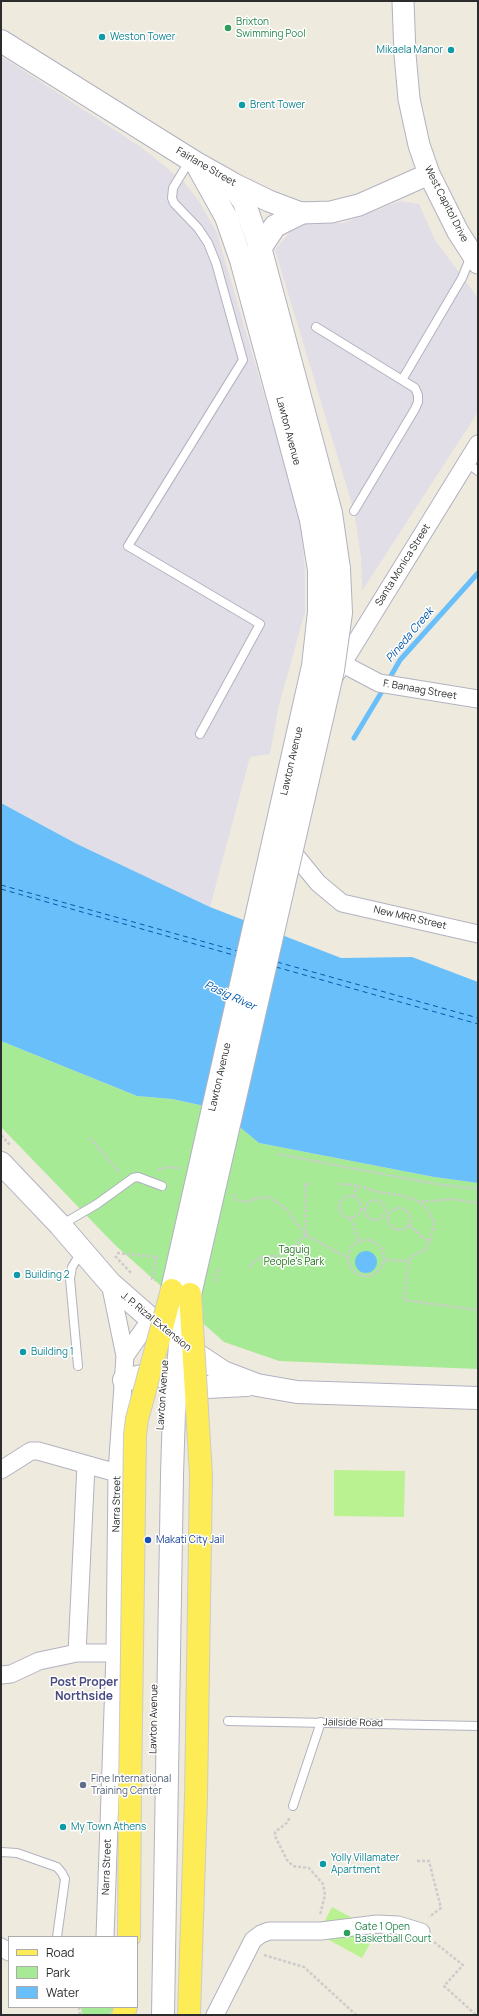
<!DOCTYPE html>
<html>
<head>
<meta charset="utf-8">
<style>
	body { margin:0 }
	#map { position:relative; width:479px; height:2016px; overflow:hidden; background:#efeade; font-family:Manrope,sans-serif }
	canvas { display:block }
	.frame { position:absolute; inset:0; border:2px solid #2c2c2c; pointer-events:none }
	.legend { position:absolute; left:8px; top:1936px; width:130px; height:72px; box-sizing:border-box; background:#fff; border:1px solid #ababab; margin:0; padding:5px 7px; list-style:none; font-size:12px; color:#2c2c2c }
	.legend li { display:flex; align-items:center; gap:8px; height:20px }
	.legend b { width:20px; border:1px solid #ababab }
</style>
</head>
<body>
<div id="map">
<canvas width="479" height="2016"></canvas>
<div class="frame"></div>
<ul class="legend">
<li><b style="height:5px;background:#fdec55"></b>Road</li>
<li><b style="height:11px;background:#a7ea96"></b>Park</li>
<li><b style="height:11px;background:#69bff9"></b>Water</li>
</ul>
</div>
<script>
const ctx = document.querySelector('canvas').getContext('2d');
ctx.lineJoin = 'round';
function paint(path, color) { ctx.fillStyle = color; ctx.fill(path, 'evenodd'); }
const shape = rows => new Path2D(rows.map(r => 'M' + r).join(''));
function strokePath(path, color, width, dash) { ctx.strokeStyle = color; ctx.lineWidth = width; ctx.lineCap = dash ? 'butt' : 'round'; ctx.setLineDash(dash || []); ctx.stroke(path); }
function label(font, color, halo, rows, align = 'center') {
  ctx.font = font + ' Manrope,sans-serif'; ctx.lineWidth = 3; ctx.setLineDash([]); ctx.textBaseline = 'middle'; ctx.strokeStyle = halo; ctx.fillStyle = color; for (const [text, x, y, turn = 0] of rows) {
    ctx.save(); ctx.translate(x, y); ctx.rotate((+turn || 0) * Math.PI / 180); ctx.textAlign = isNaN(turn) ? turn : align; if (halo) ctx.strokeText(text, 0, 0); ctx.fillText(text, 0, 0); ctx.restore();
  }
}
paint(shape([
	[1,56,141,147,184,182,199,201,217,233,301,521,305,571,305,612,279,705,270,754,250,757,210,907,77,844,1,803],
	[400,201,419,204,435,240,478,298,478,412,362,591,361,558,354,511,275,250,298,222,343,223]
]), '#e2dee7');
paint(shape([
	[1,1041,137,1096,172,1099,209,1107,236,1124,259,1143,434,1177,478,1183,478,1369,279,1361,224,1342,115,1245,1,1127],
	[81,2007,116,2007,109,2015,82,2015]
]), '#a7ea96');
paint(shape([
	[334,1470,405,1471,404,1517,334,1516],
	[332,1907,377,1931,362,1958,318,1934]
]), '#bbf291');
paint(shape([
	[1,803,77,844,210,907,341,958,412,957,478,982,478,1183,434,1177,259,1143,236,1124,209,1107,172,1099,137,1096,1,1041],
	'355 1262a11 11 0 1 1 22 0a11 11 0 1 1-22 0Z'
]), '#69bff9');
strokePath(shape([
	[388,681,400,660,478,573],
	[354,738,384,688]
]), '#69bff9', 5);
strokePath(shape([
	[1,885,237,951],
	[1,889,237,956],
	[277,962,478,1018],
	[276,967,478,1024]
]), '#025aab', 1, [5, 4]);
const service = shape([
	[190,160,173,188,172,198,174,203,198,228,208,243,216,263,243,360,128,546,260,624,200,734],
	[316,327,402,380,415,388,418,395,418,402,415,409,354,511],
	[402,380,462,278,471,256],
	[467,463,478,471],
	[61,1225,97,1204,133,1178,138,1177,162,1186],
	[78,1366,70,1279,72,1267,82,1251],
	[228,1721,478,1726],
	[293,1806,321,1722],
	[1,1852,17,1853,57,1867,62,1873,65,1879,57,1937]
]);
const minor = shape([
	[343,664,379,683,478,699],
	[333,679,478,444],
	[287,845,318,883,342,903,478,934],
	[125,1356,151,1319],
	[1,1470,31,1451,38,1451,117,1473],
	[77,1653,86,1465],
	[1,1675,11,1674,39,1661,77,1653,115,1653],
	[105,1937,115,1653,117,1473,125,1356,110,1283],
	[1,1947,9,1952],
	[215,2015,253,1940,261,1934,269,1931,321,1931,377,1924,398,1925,421,1932]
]);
const tertiary = shape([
	[403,1,405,54,409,99,419,145,429,174,458,232,478,263],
	[230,182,269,201,301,213,331,212,359,205,429,174]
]);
const secondary = shape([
	[1,41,196,163,230,182,244,202,260,247,331,513,339,569],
	[196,163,226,217,241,260,311,520,319,570],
	[255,256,275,226,301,213],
	[1,1163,60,1225,110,1283,175,1340,223,1372,257,1385,297,1392,478,1398],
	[124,1380,151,1374,164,1377,171,1381],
	[179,1397,192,1390,207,1387,247,1385]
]);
const primary = shape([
	[129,1937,130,1793],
	[123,2015,126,2007],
	[189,2015,196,1797]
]);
strokePath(service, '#b2b2c1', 10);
strokePath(minor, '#b2b2c1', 19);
strokePath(tertiary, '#b2b2c1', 23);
strokePath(secondary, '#b2b2c1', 24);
strokePath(primary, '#ccc', 24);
strokePath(shape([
	[1,1135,10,1145],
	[90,1138,120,1173],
	[278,1154,435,1184,478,1189],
	[158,1170,167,1167,181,1168],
	[339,1184,354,1185,378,1192,400,1195,421,1202,428,1211,435,1223,427,1249,412,1256,409,1261,404,1300,478,1310],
	[233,1194,236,1200,246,1202,258,1198,269,1197,285,1208,306,1235,348,1258],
	'339 1207a11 11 0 1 1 22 0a11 11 0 1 1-22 0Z',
	[353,1197,357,1186],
	'365 1210a10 10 0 1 1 20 0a10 10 0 1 1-20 0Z',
	[421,1202,453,1199,478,1203],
	'388 1219a11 11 0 1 1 22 0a11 11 0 1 1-22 0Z',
	[351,1218,359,1242],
	[409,1225,429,1242],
	'348 1258a18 18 0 1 1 36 0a18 18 0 1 1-36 0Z',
	[117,1253,157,1257,152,1279,155,1280],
	[115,1256,132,1274],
	[384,1260,409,1261],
	[250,1267,260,1257,278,1256,290,1250,306,1235,305,1184,309,1184],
	[215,1281,219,1270,215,1269],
	[289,1818,288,1822,275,1832,275,1836,287,1860,293,1866,309,1868,323,1884,325,1895,320,1915],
	[417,1861,429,1861,441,1908,429,1917],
	[434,1942,463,1965,444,1986,475,2014,474,2015],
	[264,1955,304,1967,356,2015],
	[79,2007,80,2015]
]), '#ccc', 2.5, [3, 2]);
strokePath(service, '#fff', 8);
strokePath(minor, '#fff', 17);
strokePath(tertiary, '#fff', 21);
strokePath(secondary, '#fff', 22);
strokePath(primary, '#fdec55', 22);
const secondaryBridge = shape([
	[170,1309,172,1290,313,666,319,612,319,570],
	[163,2015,172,1475,174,1412,181,1334,333,670,341,613,339,569]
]);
const primaryBridge = shape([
	[190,1294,201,1475,196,1797],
	[130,1793,135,1435,137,1419,172,1290]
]);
strokePath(secondaryBridge, '#b2b2c1', 24, []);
strokePath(primaryBridge, '#ccc', 24, []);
strokePath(secondaryBridge, '#fff', 22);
strokePath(primaryBridge, '#fdec55', 22);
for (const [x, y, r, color] of [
	[228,28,4,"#2e9e5b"],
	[102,37,4,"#0f9aa8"],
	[451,50,4,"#0f9aa8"],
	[242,105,4,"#0f9aa8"],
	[17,1275,4,"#0f9aa8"],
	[23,1352,4,"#0f9aa8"],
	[148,1540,4,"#1a4fb4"],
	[83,1785,4,"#5c6f8a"],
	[63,1827,4,"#0f9aa8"],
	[323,1864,4,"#0f9aa8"],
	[347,1933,4,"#2e9e5b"]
]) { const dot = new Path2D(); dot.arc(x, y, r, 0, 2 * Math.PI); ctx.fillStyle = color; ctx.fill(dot); strokePath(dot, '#fff', 1.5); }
label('10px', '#27864d', '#fff', [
	["Brixton",236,22],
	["Swimming Pool",236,34],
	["Gate 1 Open",355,1927],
	["Basketball Court",355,1939]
], 'left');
label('10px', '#0d838f', '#fff', [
	["Weston Tower",110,37],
	["Mikaela Manor",443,50,"right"],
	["Brent Tower",250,105],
	["Building 2",25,1275],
	["Building 1",31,1352],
	["My Town Athens",71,1827],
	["Yolly Villamater",331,1858],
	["Apartment",331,1870]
], 'left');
label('10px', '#2c2c2c', '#fff', [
	["Fairlane Street",206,167,30],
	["West Capitol Drive",446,204,63],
	["Lawton Avenue",288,431,75],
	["Santa Monica Street",403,565,-58],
	["F. Banaag Street",420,690,10],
	["Lawton Avenue",292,761,-77],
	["New MRR Street",410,918,13],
	["Lawton Avenue",220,1077,-77],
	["J. P. Rizal Extension",156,1322,39],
	["Lawton Avenue",163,1395,-86],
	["Narra Street",117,1504,-89],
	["Lawton Avenue",154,1719,-89],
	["Jailside Road",353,1723,1],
	["Narra Street",107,1867,-88]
]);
label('10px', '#1b7114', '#fff', [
	["Taguig",294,1250],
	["People's Park",294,1262]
]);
label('10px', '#164399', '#fff', [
	["Makati City Jail",156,1540]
], 'left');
label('10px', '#4e5e75', '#fff', [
	["Fine International",91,1779],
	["Training Center",91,1791]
], 'left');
label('italic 11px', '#025aab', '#fff', [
	["Pineda Creek",410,635,-50],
	["Pasig River",230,996,25]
]);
label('bold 12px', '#484a82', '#fff', [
	["Post Proper",84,1683],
	["Northside",84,1697]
]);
</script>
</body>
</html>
